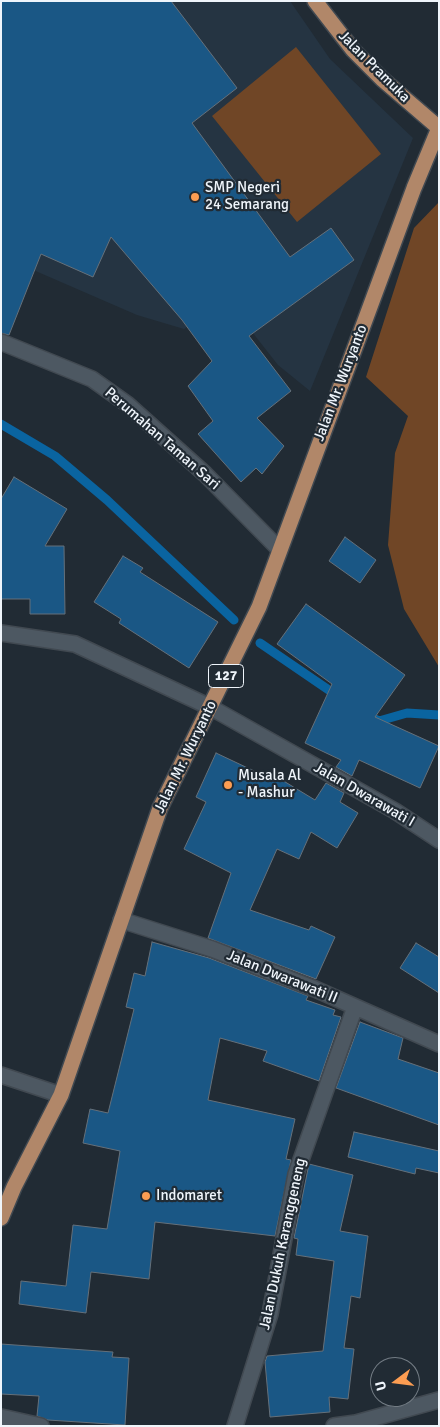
<!DOCTYPE html>
<html>
<head>
<meta charset="utf-8">
<style>
	body { margin:0 }
	#map { position:relative; width:440px; height:1427px; overflow:hidden; background:#212b34; font-family:Signika,sans-serif }
	canvas { display:block }
	.frame { position:absolute; inset:0; border:2px solid #eff5fb; pointer-events:none }
	.north { position:absolute; left:370px; top:1357px; width:50px; height:50px; box-sizing:border-box; background:#212b34; border:1px solid #737c84; border-radius:50%; rotate:255deg; font-size:14px; font-weight:700; line-height:20px; text-align:center; color:#eff5fb }
	.north::after { content:''; display:block; margin:auto; width:18px; height:22px; background:#fc9d52; clip-path:polygon(50% 0,100% 100%,50% 72%,0 100%) }
</style>
</head>
<body>
<div id="map">
<canvas width="440" height="1427"></canvas>
<div class="frame"></div>
<div class="north">U</div>
</div>
<script>
const ctx = document.querySelector('canvas').getContext('2d');
ctx.lineJoin = 'round';
function paint(path, color) { ctx.fillStyle = color; ctx.fill(path, 'evenodd'); }
const shape = rows => new Path2D(rows.map(r => 'M' + r).join(''));
function strokePath(path, color, width, dash) { ctx.strokeStyle = color; ctx.lineWidth = width; ctx.lineCap = dash ? 'butt' : 'round'; ctx.setLineDash(dash || []); ctx.stroke(path); }
function label(font, color, halo, rows, align = 'center') {
  ctx.font = font + ' Signika,sans-serif'; ctx.lineWidth = 4.5; ctx.setLineDash([]); ctx.textBaseline = 'middle'; ctx.strokeStyle = halo; ctx.fillStyle = color; for (const [text, x, y, turn = 0] of rows) {
    ctx.save(); ctx.translate(x, y); ctx.rotate((+turn || 0) * Math.PI / 180); ctx.textAlign = isNaN(turn) ? turn : align; if (halo) ctx.strokeText(text, 0, 0); ctx.fillText(text, 0, 0); ctx.restore();
  }
}
paint(shape([
	[1,1,290,1,330,59,413,138,310,391,278,365,230,304,217,308,184,329,137,315,1,256]
]), '#253442');
paint(shape([
	[296,47,381,154,297,222,212,116],
	[439,202,439,667,404,609,388,545,395,453,408,416,366,377,414,228]
]), '#704626');
strokePath(shape([
	[1,424,55,456,107,500,234,620],
	[260,643,339,697],
	[371,717,379,721,407,713,439,715]
]), '#0a64a0', 9);
const building = shape([
	[1,1,171,1,237,88,192,123,290,257,331,228,354,260,249,336,291,391,257,418,284,446,262,474,256,468,241,482,198,434,213,421,188,386,212,361,182,320,111,237,93,277,41,254,9,335,1,333,1,1],
	[14,477,67,509,45,546,64,546,65,614,30,614,30,599,1,599,1,499,14,477],
	[345,537,376,560,360,583,329,561,345,537],
	[123,556,143,568,140,572,218,622,189,668,119,623,121,619,94,602,123,556],
	[306,604,405,675,375,717,439,746,420,788,359,760,352,776,336,767,341,760,305,743,332,684,277,644,306,604],
	[216,753,269,778,272,774,315,800,326,783,344,793,340,802,358,813,337,848,311,832,299,859,277,849,250,910,309,930,311,926,335,937,316,979,208,938,231,873,184,849,206,802,196,797,216,753],
	[152,942,209,958,308,996,306,1000,335,1010,333,1015,341,1017,319,1081,263,1061,267,1051,220,1038,208,1100,295,1119,286,1159,291,1160,275,1236,155,1222,149,1279,91,1272,86,1313,19,1304,21,1281,66,1286,73,1225,107,1229,120,1151,83,1143,90,1109,108,1113,134,1009,126,1007,134,973,145,976,152,942],
	[416,943,439,957,439,993,400,968,416,943],
	[360,1022,403,1038,398,1059,439,1073,439,1125,336,1088,360,1022],
	[354,1132,439,1151,439,1173,416,1168,415,1174,348,1157,354,1132],
	[309,1164,353,1175,340,1231,368,1236,360,1298,351,1296,344,1348,354,1349,348,1399,329,1397,330,1412,270,1417,265,1362,267,1356,323,1351,334,1261,296,1255,298,1239,294,1238,309,1164],
	[1,1344,113,1352,112,1357,129,1358,125,1425,48,1420,37,1416,39,1396,1,1394,1,1344]
]);
paint(building, '#1a5785');
strokePath(building, '#65707a', 1);
const minor = shape([
	[1,342,92,379,127,404,205,474,279,549],
	[1,633,75,644,210,707,395,811,439,840],
	[121,920,212,949,315,989,439,1044],
	[1,1075,61,1095],
	[1,1417,41,1426],
	[235,1426,270,1314,296,1174,355,1007],
	[334,1426,356,1423,439,1400]
]);
const major = shape([
	[315,1,353,50,382,79,439,128],
	[1,1218,14,1187,61,1095,160,808,259,607,414,188,439,128]
]);
strokePath(minor, '#414951', 18);
strokePath(major, '#414951', 18);
strokePath(minor, '#4d5862', 15);
strokePath(major, '#b18769', 15);
for (const [x, y, r, color] of [
	[195,197,5,"#fc9d52"],
	[228,785,5,"#fc9d52"],
	[146,1196,5,"#fc9d52"]
]) { const dot = new Path2D(); dot.arc(x, y, r, 0, 2 * Math.PI); ctx.fillStyle = color; ctx.fill(dot); strokePath(dot, '#212b34', 2); }
for (const [x, y, w] of [
	[226,676,35]
]) { const box = new Path2D(); box.roundRect(x - w / 2, y - 11.5, w, 23, 4); ctx.fillStyle = '#212b34'; ctx.fill(box); strokePath(box, '#eff5fb', 1); }
label('bold 14px', '#eff5fb', null, [
	["127",226,676]
]);
label('15px', '#eff5fb', '#212b34', [
	["Jalan Pramuka",374,67,45],
	["Jalan Mr. Wuryanto",341,383,-69],
	["Perumahan Taman Sari",162,439,41],
	["Jalan Mr. Wuryanto",186,757,-64],
	["Jalan Dwarawati I",364,795,30],
	["Jalan Dwarawati II",282,977,22],
	["Jalan Dukuh Karanggeneng",283,1244,-78]
]);
label('15px', '#eff5fb', '#212b34', [
	["SMP Negeri",205,188],
	["24 Semarang",205,205],
	["Musala Al",238,776],
	["- Mashur",238,793],
	["Indomaret",156,1196]
], 'left');
</script>
</body>
</html>
